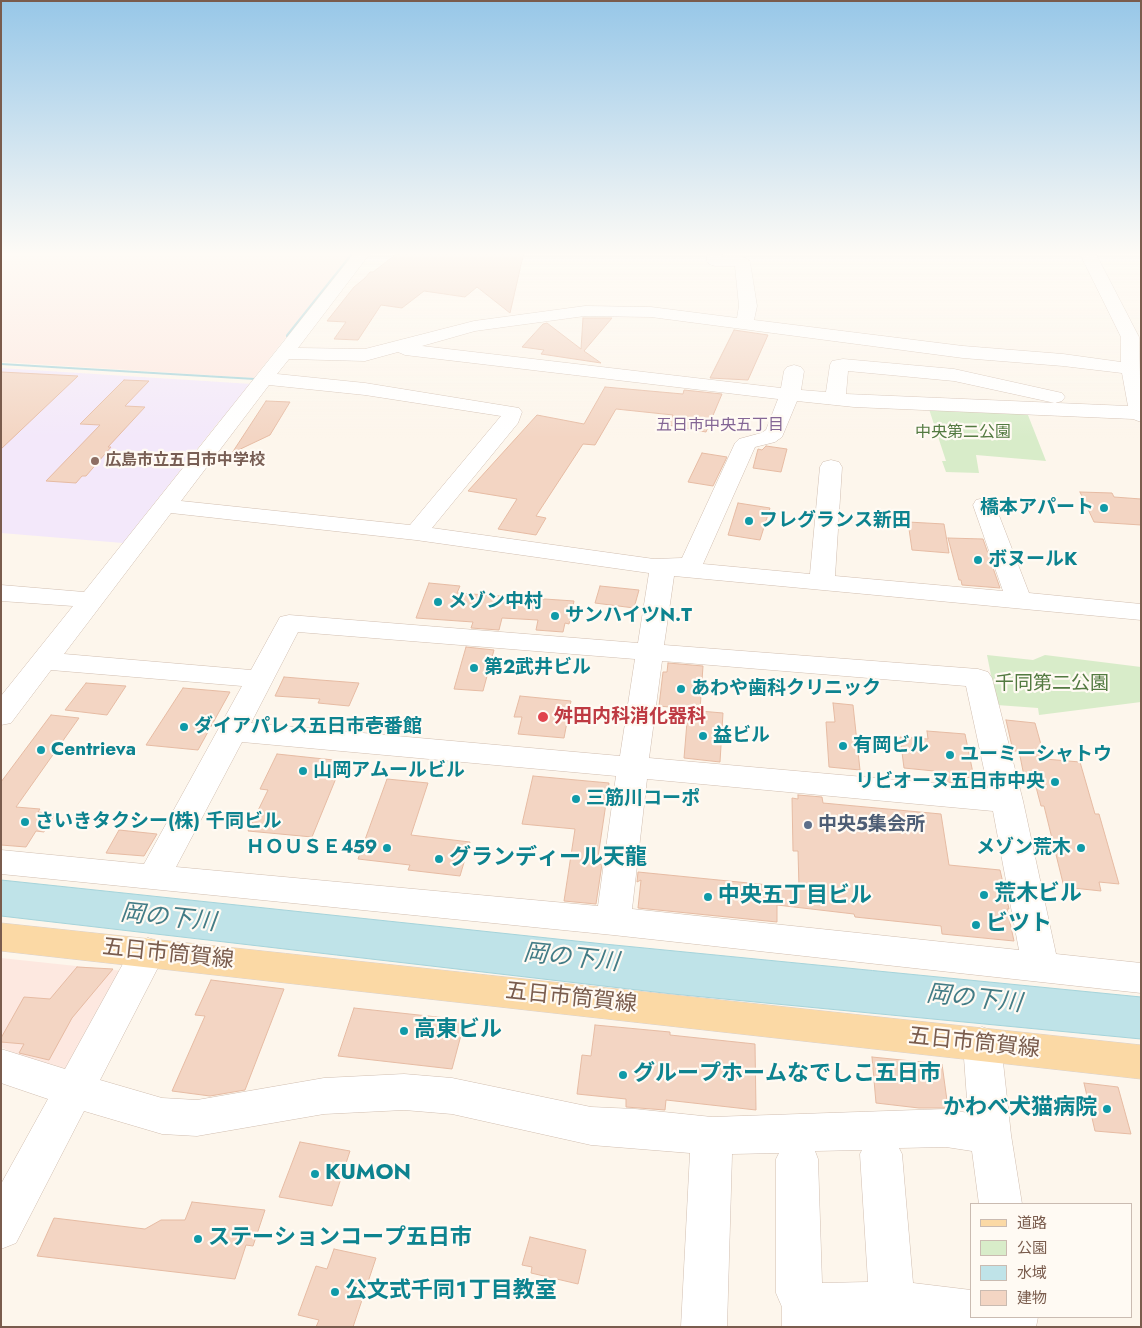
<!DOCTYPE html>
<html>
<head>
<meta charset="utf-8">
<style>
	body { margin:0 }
	#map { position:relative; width:1142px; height:1328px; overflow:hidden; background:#fdf6ec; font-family:Jost,"Noto Sans JP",sans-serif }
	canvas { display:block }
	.frame { position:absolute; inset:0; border:2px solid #7a5c4d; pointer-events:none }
	.legend { position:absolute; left:970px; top:1203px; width:162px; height:115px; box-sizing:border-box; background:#fffaf3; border:1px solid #cabbb1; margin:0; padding:6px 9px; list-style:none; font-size:15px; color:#7a5c4d }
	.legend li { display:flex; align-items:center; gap:10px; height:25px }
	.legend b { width:25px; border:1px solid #cabbb1 }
</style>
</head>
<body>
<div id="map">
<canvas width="1142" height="1328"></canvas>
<div class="frame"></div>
<ul class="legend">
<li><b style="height:6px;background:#fbd9a5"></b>道路</li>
<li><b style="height:14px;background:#d8ecc9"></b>公園</li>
<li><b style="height:14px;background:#bfe3e8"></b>水域</li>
<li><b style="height:14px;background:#f3d5c3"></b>建物</li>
</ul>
</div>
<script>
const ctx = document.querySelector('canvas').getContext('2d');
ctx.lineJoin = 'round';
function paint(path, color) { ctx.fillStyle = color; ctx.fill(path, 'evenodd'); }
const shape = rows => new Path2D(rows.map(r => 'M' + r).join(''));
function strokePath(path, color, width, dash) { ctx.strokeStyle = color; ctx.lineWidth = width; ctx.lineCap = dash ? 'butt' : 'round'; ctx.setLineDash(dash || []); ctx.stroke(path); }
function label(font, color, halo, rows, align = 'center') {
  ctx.font = font + ' Jost,"Noto Sans JP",sans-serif'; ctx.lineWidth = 4.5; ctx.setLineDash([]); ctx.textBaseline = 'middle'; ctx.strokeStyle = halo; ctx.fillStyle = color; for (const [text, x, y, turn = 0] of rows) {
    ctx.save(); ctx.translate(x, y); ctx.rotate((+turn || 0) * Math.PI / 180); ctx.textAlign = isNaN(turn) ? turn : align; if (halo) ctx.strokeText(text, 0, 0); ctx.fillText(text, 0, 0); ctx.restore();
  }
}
paint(shape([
	[1,252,353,252,254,378,1,362],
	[1,958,123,971,66,1073,18,1055,1,1047]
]), '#fde8e0');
paint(shape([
	[1,368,252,384,224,420,220,420,123,543,1,533]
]), '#f3e8fa');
paint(shape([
	[928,406,1026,410,1046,461,976,455,979,473,946,472,942,461,946,461],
	[987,655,1033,660,1045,655,1141,667,1141,702,1039,715,1038,708,997,705]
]), '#d8ecc9');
const water = shape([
	[1,880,604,944,1141,997,1141,1039,672,994,1,916,1,880]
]);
paint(water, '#bfe3e8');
strokePath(water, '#a5d3da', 1);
paint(shape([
	[352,252,356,252,290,337,286,337,286,335,352,252],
	[1,363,255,378,257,379,255,380,1,365,1,363]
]), '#a5d3da');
const building = shape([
	[399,252,524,252,510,313,477,287,465,297,424,291,402,308,381,305,358,340,334,339,346,322,327,321,354,287,365,278,370,272,373,272,399,252],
	[583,318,612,318,584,351,601,363,541,354,544,350,522,347,543,324,547,323,581,349,583,318],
	[734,330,768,335,748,380,710,378,734,330],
	[1,372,78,376,1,449,1,372],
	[124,380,149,381,125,406,145,407,108,447,111,447,86,476,82,476,76,483,46,481,100,425,80,424,124,380],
	[605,387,683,394,684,390,722,394,706,432,668,425,673,415,616,409,595,445,583,444,536,516,546,518,536,535,498,529,517,499,468,491,537,415,584,424,605,387],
	[266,401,290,402,270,435,232,453,266,401],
	[766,446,787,449,781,472,753,468,758,449,762,450,766,446],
	[702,453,727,457,713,486,688,482,702,453],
	[1080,492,1112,493,1114,497,1141,499,1141,525,1094,522,1080,492],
	[738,503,770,508,760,540,728,535,738,503],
	[908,522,944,524,949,553,912,550,908,522],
	[948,538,983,539,1000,588,962,585,961,580,959,580,948,538],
	[429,583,460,586,457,593,574,601,569,624,565,623,563,632,536,630,538,620,502,618,499,630,471,628,473,622,416,618,429,583],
	[600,586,639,590,634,608,595,603,600,586],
	[466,647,494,650,483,691,454,689,466,647],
	[668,663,703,666,700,710,659,706,663,672,667,672,668,663],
	[284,677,320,680,359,683,349,706,318,703,320,699,275,696,284,677],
	[86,683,126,686,107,715,65,710,86,683],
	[183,688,230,692,198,750,146,745,183,688],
	[520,696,571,701,564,738,518,734,522,717,514,717,520,696],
	[833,703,853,705,860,770,829,767,826,722,835,722,833,703],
	[688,710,723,713,720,762,684,758,688,710],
	[51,715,79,718,16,807,40,809,38,812,55,814,44,832,36,831,26,847,1,845,1,782,51,715],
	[1006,720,1035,723,1045,759,1080,762,1095,814,1099,814,1119,884,1099,882,1101,891,1064,887,1044,806,1041,806,1036,787,1026,786,1019,751,1013,751,1006,720],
	[927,731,965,734,974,778,957,776,958,783,935,781,934,771,904,768,900,737,928,739,927,731],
	[277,754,343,761,312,837,248,831,268,790,260,789,277,754],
	[533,776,609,783,597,864,602,864,596,904,564,901,575,829,522,824,533,776],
	[387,779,428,783,411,835,470,842,460,876,408,870,410,865,358,859,387,779],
	[798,795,822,797,823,803,941,814,949,865,1000,870,1009,909,1007,909,1014,941,942,934,941,926,855,917,854,914,777,905,777,922,638,908,641,880,637,882,638,872,799,888,798,851,793,851,792,798,798,799,798,795],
	[119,830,157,834,144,856,106,853,119,830],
	[77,967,113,969,72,1018,49,1060,19,1053,24,1044,1,1042,1,1038,24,997,50,999,77,967],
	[211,980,284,989,245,1090,210,1096,172,1091,205,1016,195,1015,211,980],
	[354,1008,465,1020,452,1069,338,1056,354,1008],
	[595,1025,670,1032,670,1035,755,1044,756,1110,666,1100,665,1110,626,1107,626,1099,577,1094,582,1055,591,1056,595,1025],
	[872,1057,942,1064,948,1108,919,1108,876,1103,872,1057],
	[1084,1083,1118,1087,1131,1134,1095,1131,1084,1083],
	[300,1142,350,1151,332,1206,279,1197,300,1142],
	[192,1202,265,1210,253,1246,246,1245,235,1279,37,1256,54,1218,145,1229,161,1220,185,1220,192,1202],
	[530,1237,586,1250,578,1284,531,1273,532,1267,522,1265,530,1237],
	[334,1249,376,1258,353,1327,316,1327,319,1320,298,1315,316,1266,327,1269,334,1249]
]);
paint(building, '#f3d5c3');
strokePath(building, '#e6bba3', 1);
const minor = shape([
	[355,252,371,252,298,348,365,349,474,321,585,306,651,307,737,318,739,306,735,266,715,266,709,264,707,261,706,252,722,252,722,257,742,257,748,259,750,262,757,306,754,320,963,346,1063,354,1121,362,1121,337,1079,252,1095,252,1139,337,1141,422,1133,419,854,407,797,401,782,437,775,442,755,447,703,564,810,574,820,467,823,462,831,460,839,462,842,467,835,576,1003,591,973,505,976,500,984,498,992,500,995,505,1029,593,1141,604,1141,620,674,576,664,645,978,669,988,672,992,678,1023,801,1056,954,1141,963,1141,993,613,935,1,874,1,850,144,864,242,686,51,670,11,723,1,725,1,696,73,606,1,601,1,585,84,592,355,252],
	[585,316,651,317,963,358,1063,366,1122,373,1128,406,846,394,848,371,954,381,1055,403,1062,401,1065,397,1062,393,954,369,843,359,832,361,830,365,826,392,801,390,804,371,801,367,794,365,787,367,784,371,781,388,422,346,475,331,585,316],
	[398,352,405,355,778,399,766,430,761,433,739,439,735,443,682,558,654,559,432,528,518,423,522,412,519,408,365,383,277,374,289,359,365,361,398,352],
	[269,385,365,395,501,416,410,525,181,501,269,385],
	[171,513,416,540,649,573,638,643,289,615,280,617,251,670,64,654,171,513],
	[298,632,635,659,620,756,251,723,298,632],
	[662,661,966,686,988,788,649,758,662,661],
	[242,742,616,776,598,906,176,867,242,742],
	[647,779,993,811,1019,950,632,909,647,779],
	[148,938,161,942,166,952,100,1080,162,1098,197,1100,324,1078,404,1074,452,1078,591,1107,635,1109,712,1117,946,1109,968,1113,963,1044,968,1032,982,1027,996,1032,1001,1044,1011,1135,1022,1204,979,1204,972,1151,946,1147,899,1148,902,1154,913,1283,971,1290,971,1317,1038,1317,1036,1327,782,1327,782,1307,776,1293,776,1159,779,1153,732,1154,727,1327,681,1327,690,1153,591,1145,452,1114,404,1110,324,1114,197,1136,162,1134,84,1111,16,1243,1,1249,1,1184,48,1099,1,1083,1,1049,65,1069,135,942,148,938],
	[862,1150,860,1154,868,1282,822,1283,818,1159,815,1151,862,1150]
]);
const major = shape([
	[1,923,1141,1045,1141,1079,1,951,1,923]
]);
strokePath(minor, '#d1beb0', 1);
strokePath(major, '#dad1cd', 1);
paint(minor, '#fff');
paint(major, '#fbd9a5');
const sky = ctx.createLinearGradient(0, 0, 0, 438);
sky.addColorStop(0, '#97c7e8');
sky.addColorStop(0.58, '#fefbf6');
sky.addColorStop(1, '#fefbf600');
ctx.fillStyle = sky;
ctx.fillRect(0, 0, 1142, 438);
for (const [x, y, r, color] of [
	[95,461,5,"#8d6e63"],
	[1104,508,5,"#0f9aa8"],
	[749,521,5,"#0f9aa8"],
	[978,560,5,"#0f9aa8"],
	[438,602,5,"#0f9aa8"],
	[555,616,5,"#0f9aa8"],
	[474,668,5,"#0f9aa8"],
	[681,689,5,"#0f9aa8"],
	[543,717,6,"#e0444e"],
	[184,727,5,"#0f9aa8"],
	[703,736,5,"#0f9aa8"],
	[843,746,5,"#0f9aa8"],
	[41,750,5,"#0f9aa8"],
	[950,755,5,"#0f9aa8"],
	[303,771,5,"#0f9aa8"],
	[1055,782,5,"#0f9aa8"],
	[576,799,5,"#0f9aa8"],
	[25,822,5,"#0f9aa8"],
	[808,825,5,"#5c6f8a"],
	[387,848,5,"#0f9aa8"],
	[1081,848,5,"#0f9aa8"],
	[439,859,5,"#0f9aa8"],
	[984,895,5,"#0f9aa8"],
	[708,897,5,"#0f9aa8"],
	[976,925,5,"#0f9aa8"],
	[404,1031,5,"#0f9aa8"],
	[623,1075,5,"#0f9aa8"],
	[1107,1109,5,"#0f9aa8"],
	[315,1174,5,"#0f9aa8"],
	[198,1239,5,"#0f9aa8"],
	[335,1292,5,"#0f9aa8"]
]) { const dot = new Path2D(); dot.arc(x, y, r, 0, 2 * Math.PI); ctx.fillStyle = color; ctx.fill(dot); strokePath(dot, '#fffaf3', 2); }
label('16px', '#846695', '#fffaf3', [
	["五日市中央五丁目",720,426]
]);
label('16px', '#537a41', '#fffaf3', [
	["中央第二公園",963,433]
]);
label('bold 16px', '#785e54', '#fffaf3', [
	["広島市立五日市中学校",105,461]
], 'left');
label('bold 19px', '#0d838f', '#fffaf3', [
	["橋本アパート",1094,508,"right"],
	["フレグランス新田",759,521],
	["ボヌールK",988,560],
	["メゾン中村",448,602],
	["サンハイツN.T",565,616],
	["第２武井ビル",484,668],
	["あわや歯科クリニック",691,689],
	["ダイアパレス五日市壱番館",194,727],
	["益ビル",713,736],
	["有岡ビル",853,746],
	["Centrieva",51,750],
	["ユーミーシャトウ",960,755],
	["山岡アムールビル",313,771],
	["リビオーヌ五日市中央",1045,782,"right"],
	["三筋川コーポ",586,799],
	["さいきタクシー(株) 千同ビル",35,822],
	["ＨＯＵＳＥ４５９",377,848,"right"],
	["メゾン荒木",1071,848,"right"]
], 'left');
label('19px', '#537a41', '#fffaf3', [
	["千同第二公園",1052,684]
]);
label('bold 19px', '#be3a42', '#fffaf3', [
	["舛田内科消化器科",554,717]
], 'left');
label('bold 19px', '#4e5e75', '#fffaf3', [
	["中央５集会所",818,825]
], 'left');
label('bold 22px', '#0d838f', '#fffaf3', [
	["グランディール天龍",449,859],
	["荒木ビル",994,895],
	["中央五丁目ビル",718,897],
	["ビツト",986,925],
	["高東ビル",414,1031],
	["グループホームなでしこ五日市",633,1075],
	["かわべ犬猫病院",1097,1109,"right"],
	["KUMON",325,1174],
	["ステーションコープ五日市",208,1239],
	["公文式千同１丁目教室",345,1292]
], 'left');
label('22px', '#7a5c4d', '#fffaf3', [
	["五日市筒賀線",168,955,6],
	["五日市筒賀線",571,999,6],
	["五日市筒賀線",974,1044,6]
]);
label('italic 24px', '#437c86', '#fffaf3', [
	["岡の下川",168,919,6],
	["岡の下川",571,959,6],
	["岡の下川",974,1000,6]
]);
</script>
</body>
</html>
